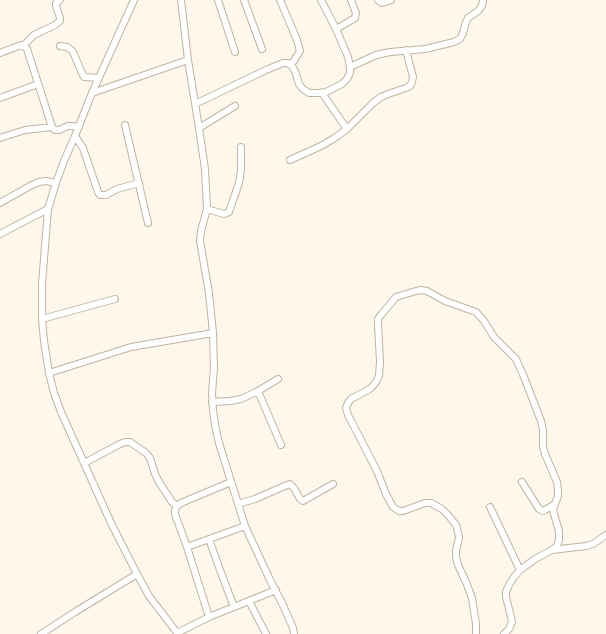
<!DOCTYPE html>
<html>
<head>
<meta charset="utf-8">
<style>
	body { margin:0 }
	canvas { display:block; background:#fef7ec }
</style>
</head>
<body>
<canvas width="606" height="634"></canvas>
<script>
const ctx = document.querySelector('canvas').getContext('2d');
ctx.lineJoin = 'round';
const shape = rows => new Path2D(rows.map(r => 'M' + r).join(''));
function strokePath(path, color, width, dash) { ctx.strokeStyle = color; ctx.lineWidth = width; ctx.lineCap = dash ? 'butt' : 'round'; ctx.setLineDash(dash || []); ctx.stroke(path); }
const street = shape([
	[134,0,92,93,75,136,64,161,56,183,48,209,42,284,42,319,44,341,49,373,54,393,61,412,111,523,137,574,149,596,178,634],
	[181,0,188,60,199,128,205,169,207,209,201,231,200,241,209,293,213,333,214,368,212,393,213,410,215,425,219,443,245,526,270,580,283,605,293,628,294,634],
	[218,0,235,52],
	[244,0,262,49],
	[280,0,297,40,300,51,293,62],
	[378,0,382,3,391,0],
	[336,29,355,18,356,13,351,0],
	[23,46,34,35,55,25,60,21,60,18,56,6,56,3,60,0],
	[60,46,67,47,70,49,73,52,82,73,84,77,99,78],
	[0,53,21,45,25,47,27,49,52,127,55,130,59,130,68,126,72,126,79,127],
	[350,67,376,55,390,52,425,49,454,42,460,39,463,33,466,22,468,18,478,11,482,6,483,0],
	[92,93,188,60],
	[322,93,347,129],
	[0,98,38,84],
	[195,104,266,70,283,63,288,63,292,66,295,71,299,84,303,89,309,93,318,93,326,92,342,84,347,79,350,73,350,67,348,57,336,29,321,0],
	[125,125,148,223],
	[199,128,235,106],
	[75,136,83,148,98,192,100,195,106,195,117,189,139,183],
	[0,138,25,130,52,127],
	[290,160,323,145,336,137,347,129,373,103,381,97,388,94,406,88,410,86,412,82,413,77,406,50],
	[0,203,30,186,39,182,46,181,56,183],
	[207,209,224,214,229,212,238,186,240,178,241,169,241,147],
	[0,234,48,209],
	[42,319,115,299],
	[49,373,131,347,213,333],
	[258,391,281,445],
	[212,402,230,401,241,399,258,391,278,379],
	[84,463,120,444,125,442,130,442,146,453,150,458,155,474,159,482,172,502,177,506],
	[522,482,539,509,543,511,545,510,555,504],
	[238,504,255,499,287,485,290,484,294,488,300,499,303,501,333,484],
	[490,507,520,570],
	[209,539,220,570,234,607],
	[187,547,245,526],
	[552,550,586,546,593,544,606,535],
	[249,601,266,634],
	[209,617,187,547,175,514,175,510,177,506,181,503,231,482],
	[177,633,209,617,276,590],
	[41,634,75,612,137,574],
	[476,634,476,624,472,598,466,582,458,565,456,557,456,551,459,538,458,532,456,525,448,515,442,509,431,503,425,503,403,511,399,511,393,507,386,494,377,471,348,415,346,408,348,403,351,399,368,390,372,387,376,382,379,376,380,362,378,324,378,319,381,315,396,297,416,291,421,290,427,291,445,301,476,312,484,321,494,337,516,359,524,377,541,421,543,430,543,447,545,454,557,482,558,490,558,496,553,509,554,514,559,531,559,540,557,546,552,550,535,559,520,570,514,577,509,585,506,592,506,597,510,613,512,622,509,629,504,634]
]);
strokePath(street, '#beb4a2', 8);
strokePath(street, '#fff', 6);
</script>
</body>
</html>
